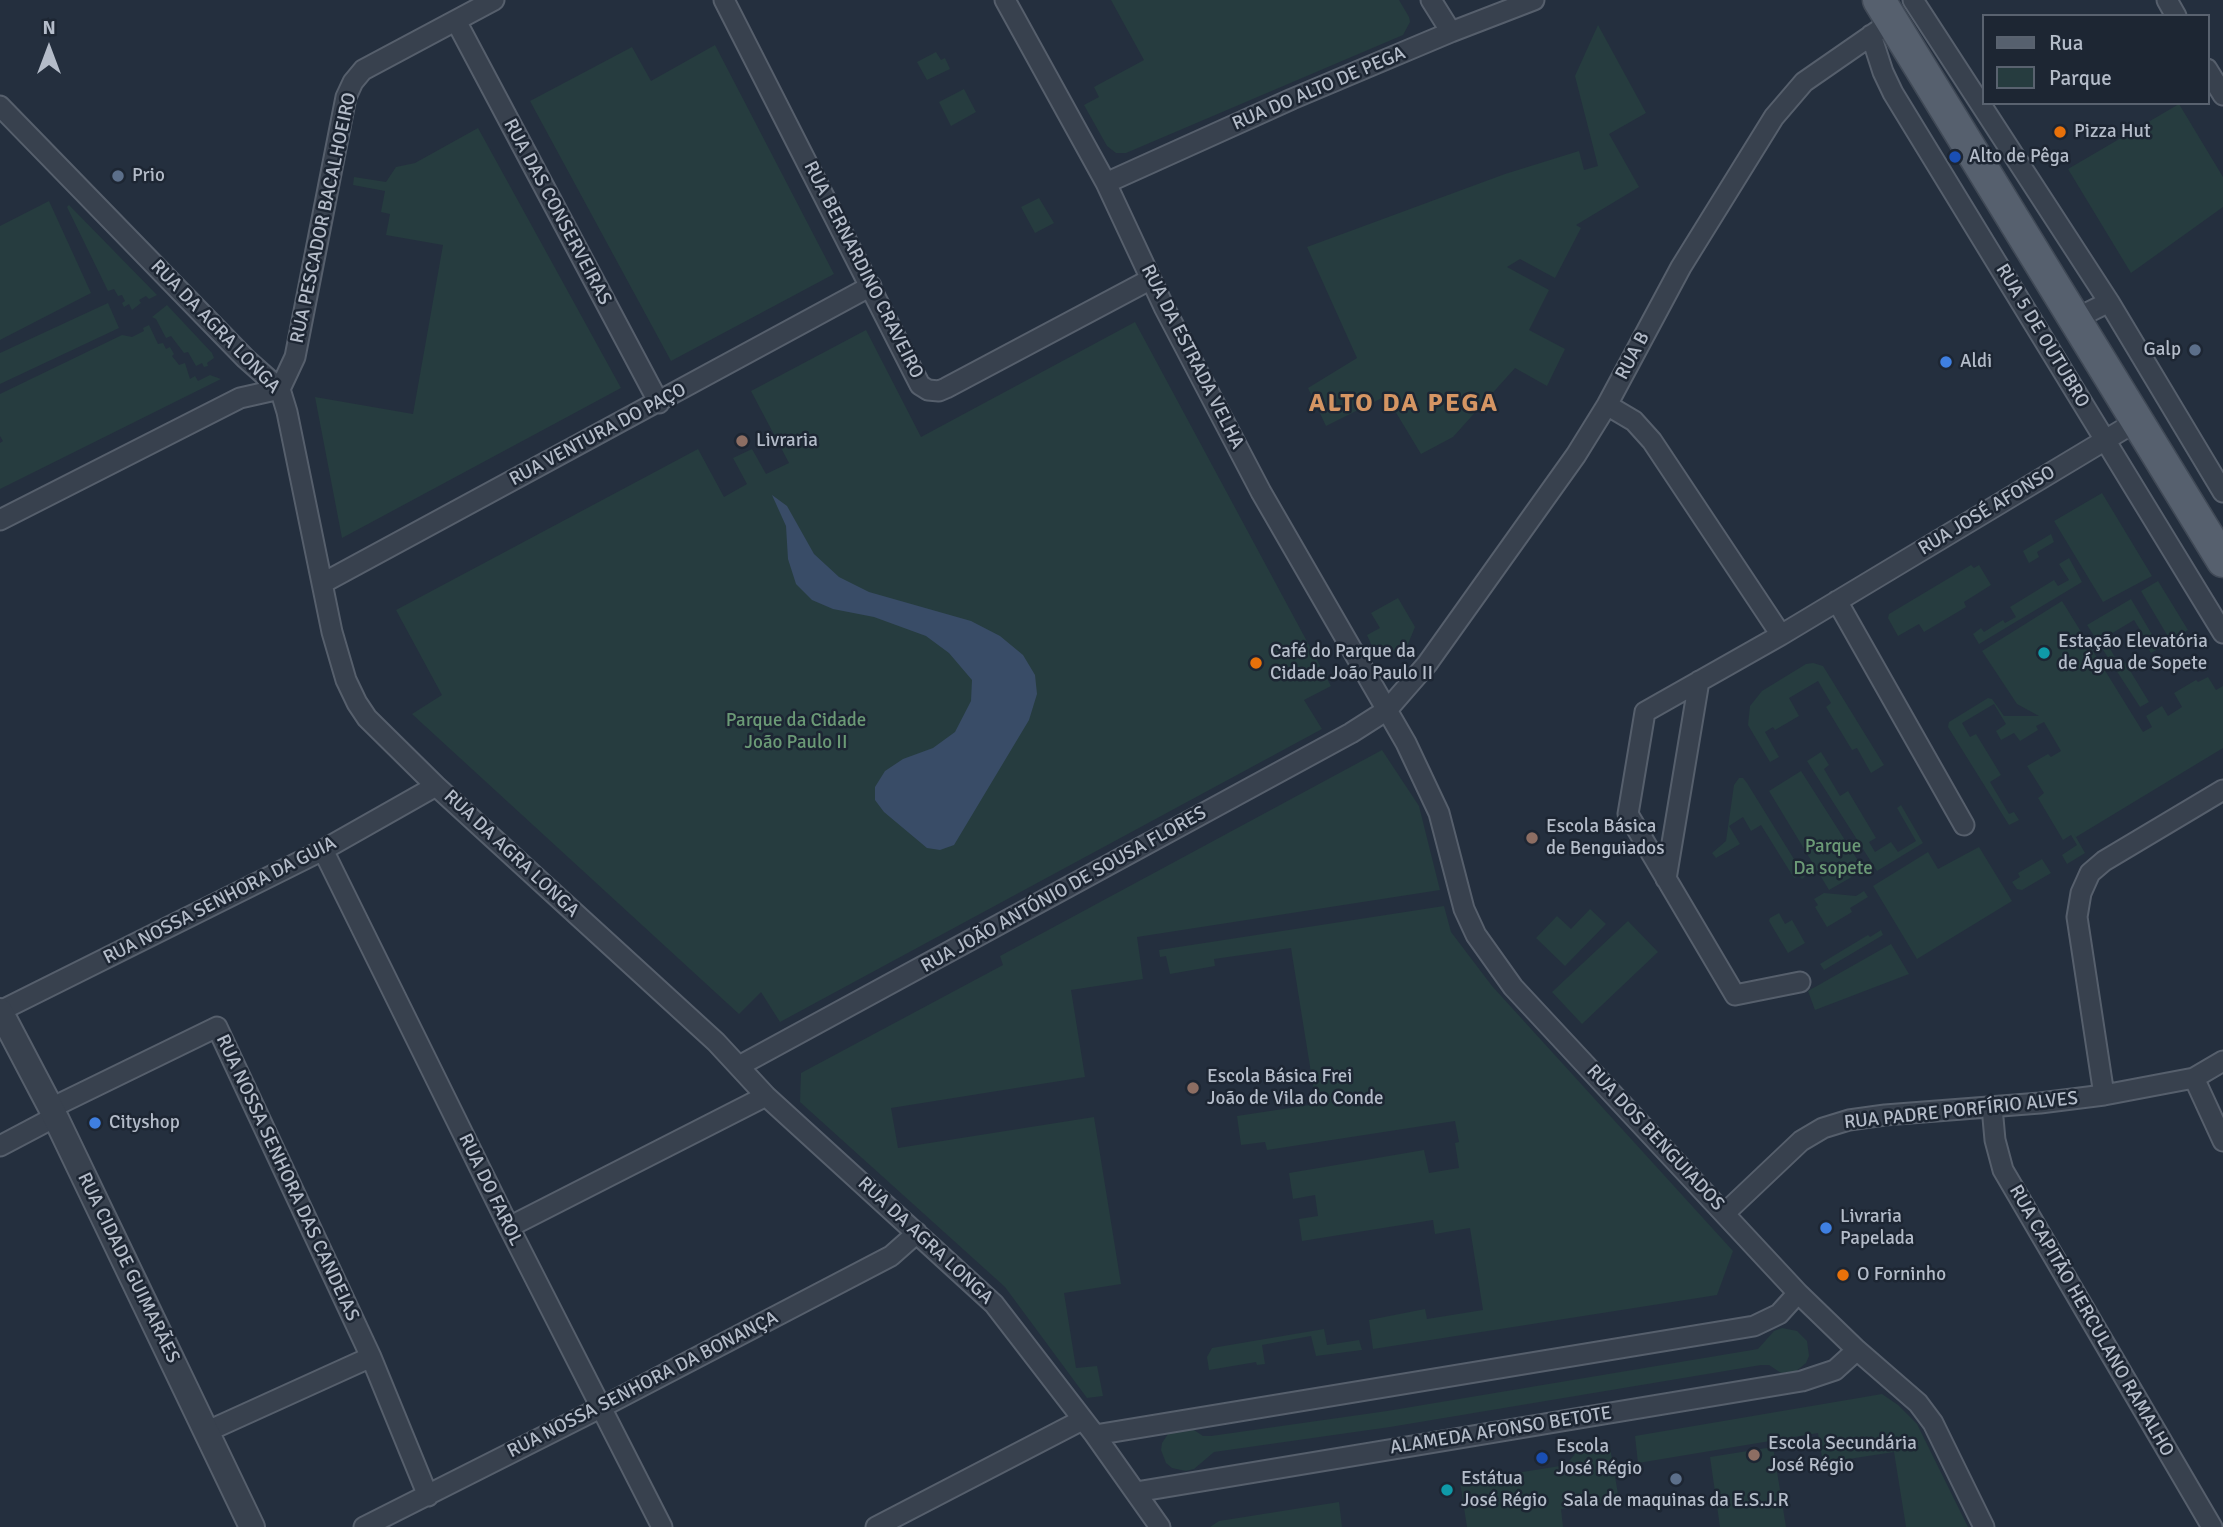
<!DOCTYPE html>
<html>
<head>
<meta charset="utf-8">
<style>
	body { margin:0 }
	#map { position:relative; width:2223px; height:1527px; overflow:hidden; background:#242f3e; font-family:Signika,sans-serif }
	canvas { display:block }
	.legend { position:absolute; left:1982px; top:14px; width:228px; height:91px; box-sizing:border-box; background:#1d2633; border:2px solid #59626f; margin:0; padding:9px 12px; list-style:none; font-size:21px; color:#b4bcc9 }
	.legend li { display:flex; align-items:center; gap:14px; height:35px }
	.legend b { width:35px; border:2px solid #59626f }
	.north { position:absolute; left:14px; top:14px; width:70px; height:70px; -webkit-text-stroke:5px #1d2633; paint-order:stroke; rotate:0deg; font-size:19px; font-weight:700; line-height:28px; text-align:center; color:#b4bcc9 }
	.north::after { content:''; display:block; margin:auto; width:24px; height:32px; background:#b4bcc9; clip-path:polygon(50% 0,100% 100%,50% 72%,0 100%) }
</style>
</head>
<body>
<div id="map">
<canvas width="2223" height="1527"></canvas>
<ul class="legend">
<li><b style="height:9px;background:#56606e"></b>Rua</li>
<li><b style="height:19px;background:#263c3f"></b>Parque</li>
</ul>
<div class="north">N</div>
</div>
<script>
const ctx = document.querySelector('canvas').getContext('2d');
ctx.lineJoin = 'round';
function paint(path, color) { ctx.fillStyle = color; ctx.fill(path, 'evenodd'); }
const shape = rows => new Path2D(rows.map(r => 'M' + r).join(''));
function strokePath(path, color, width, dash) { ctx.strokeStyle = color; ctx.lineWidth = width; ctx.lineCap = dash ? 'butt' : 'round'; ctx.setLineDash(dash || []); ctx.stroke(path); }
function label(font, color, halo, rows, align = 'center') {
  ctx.font = font + ' Signika,sans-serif'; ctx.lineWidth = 5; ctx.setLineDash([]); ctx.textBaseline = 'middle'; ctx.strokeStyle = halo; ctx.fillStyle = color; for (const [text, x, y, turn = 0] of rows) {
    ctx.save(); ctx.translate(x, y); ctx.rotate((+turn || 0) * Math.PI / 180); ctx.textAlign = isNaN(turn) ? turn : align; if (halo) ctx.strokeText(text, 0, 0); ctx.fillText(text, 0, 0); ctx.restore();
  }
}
paint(shape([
	[1111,0,1399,0,1409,17,1410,22,1403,35,1126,153,1116,153,1107,146,1084,105,1099,97,1094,87,1144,60],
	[1598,25,1646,113,1609,134,1639,187,1576,225,1581,228,1555,278,1520,259,1507,267,1549,290,1529,330,1565,349,1547,386,1515,368,1453,437,1421,454,1386,396,1326,426,1308,388,1357,358,1307,247,1505,174,1579,151,1584,170,1598,166,1575,76],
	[715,45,834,274,671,361,530,101,632,47,651,81],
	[936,52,941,60,945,58,950,69,927,80,917,62],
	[964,89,976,112,951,126,939,102],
	[2179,104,2223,177,2223,207,2131,273,2068,169],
	[478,128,621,388,342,538,315,397,413,414,443,245,386,235,390,214,381,212,385,191,353,185,354,177,386,182,396,167,415,163],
	[1039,198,1054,223,1035,233,1021,207],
	[49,201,91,293,0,340,0,226],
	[69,205,157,295,149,299,146,296,139,300,141,303,132,310,129,304,124,307,122,303,125,301,122,295,118,296,114,289,108,291,67,207],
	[108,303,119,328,0,384,0,353],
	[167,305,212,353,214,358,207,363,208,366,204,367,202,363,196,366,188,352,184,353,171,336,166,338,156,319,152,317],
	[1135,322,1331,686,1304,700,1322,729,780,1022,761,992,739,1014,412,714,442,695,396,610,698,449,724,497,747,484,733,458,752,449,766,474,789,463,751,391,866,330,921,437],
	[149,325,158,344,163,343,166,349,170,347,174,354,172,356,179,365,185,363,190,379,195,376,198,381,210,375,221,379,0,489,0,443,3,441,0,436,0,394,122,335,132,337,144,331,143,328],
	[2102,493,2152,576,2103,602,2054,521],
	[2051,534,2054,542,2037,552,2039,557,2029,563,2023,551],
	[2069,558,2082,582,1979,644,1973,634,1981,628,1984,632,2003,620,2005,623,2016,617,2010,607,2054,580,2058,586,2069,580,2059,564],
	[1971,565,1974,568,1979,565,1991,585,1964,602,1966,607,1924,632,1919,624,1898,636,1888,618,1889,614],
	[2158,581,2188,630,2170,640,2141,591],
	[1398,598,1415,627,1408,644,1397,651,1386,651,1371,644,1367,635,1380,628,1371,613],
	[2131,599,2160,648,2151,653,2146,645,2148,643,2134,620,2104,638,2117,661,2123,659,2149,702,2140,707,2087,625],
	[2062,601,2143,732,2152,727,2146,716,2162,706,2168,716,2182,707,2174,693,2196,680,2198,682,2208,677,2216,690,2223,686,2223,748,2076,837,2073,832,2085,853,2067,864,2062,855,2077,845,2071,835,2063,840,2038,798,2044,793,2027,766,2048,754,2051,757,2061,751,2044,722,2036,726,2038,730,2020,741,2014,733,2001,740,1996,731,2006,724,1994,704,1962,723,1970,737,1976,734,2001,775,1990,782,2009,814,2014,812,2019,820,2009,825,1948,727,1949,722,1988,698,1992,699,2004,716,2039,716,2017,704,1982,651],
	[1813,663,1823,666,1884,765,1871,773,1857,748,1852,750,1826,707,1831,703,1818,681,1789,698,1799,716,1775,730,1773,727,1765,732,1779,757,1770,762,1748,725,1750,706,1762,691,1806,664],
	[1382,750,1419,806,1440,890,1137,937,1143,979,1071,990,1085,1077,891,1108,898,1148,1094,1117,1121,1284,1064,1293,1076,1368,1097,1366,1103,1396,1087,1398,1005,1287,800,1102,801,1073,1003,965,1000,956],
	[1821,752,1829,765,1824,769,1840,796,1848,791,1876,838,1869,842,1875,852,1891,842,1898,852,1916,841,1897,808,1901,805,1923,843,1877,871,1807,761],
	[1801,771,1864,870,1829,890,1769,791],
	[1739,778,1743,778,1747,783,1805,877,1802,879,1799,876,1794,878,1761,825,1751,831,1743,817,1729,826,1740,844,1716,858,1712,853,1726,841,1734,785],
	[1979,847,2012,901,1917,959,1873,886,1928,852,1938,869],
	[2042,859,2051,873,2022,890,2017,889,2012,882,2020,877,2018,873],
	[1864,891,1868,897,1850,908,1852,912,1827,927,1815,907,1818,905,1814,899,1824,893,1856,896],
	[1444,906,1451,932,1492,986,1733,1251,1717,1295,1373,1349,1369,1320,1425,1309,1427,1319,1483,1310,1470,1228,1435,1234,1433,1220,1302,1241,1299,1219,1318,1216,1315,1195,1293,1199,1289,1173,1424,1150,1429,1173,1459,1168,1455,1143,1459,1142,1455,1121,1267,1150,1265,1142,1241,1145,1237,1116,1316,1104,1291,948,1214,959,1215,966,1170,974,1166,956,1160,957,1159,950],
	[1590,909,1606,924,1565,966,1536,938,1557,916,1571,929],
	[1779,913,1785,924,1792,920,1805,943,1788,953,1769,921,1770,918],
	[1628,921,1658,952,1582,1024,1552,992],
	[1881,930,1883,935,1824,970,1820,964,1868,935,1870,937],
	[1891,944,1909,974,1815,1010,1808,991],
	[1782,1328,1797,1331,1807,1341,1809,1356,1806,1363,1795,1372,1781,1373,1769,1365,1761,1365,1390,1427,1214,1452,1194,1469,1186,1471,1172,1468,1166,1463,1161,1450,1162,1443,1170,1431,1191,1428,1203,1436,1211,1436,1387,1411,1758,1349,1774,1331],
	[1324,1329,1327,1345,1359,1340,1362,1350,1316,1356,1311,1336,1262,1345,1265,1364,1257,1365,1256,1362,1209,1370,1207,1357,1212,1348],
	[1882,1394,1898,1405,1917,1424,1968,1527,1906,1527,1894,1452,1823,1463,1818,1433,1638,1463,1635,1436],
	[1609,1441,1619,1500,1561,1509,1563,1527,1467,1527,1460,1482,1566,1465,1583,1444],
	[1773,1447,1786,1527,1720,1527,1710,1457],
	[1339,1502,1342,1527,1210,1527,1219,1521]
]), '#263c3f');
paint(shape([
	[772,495,787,506,814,554,839,577,869,592,971,621,1000,636,1023,655,1035,675,1037,694,1029,720,954,845,940,850,927,848,884,812,875,800,875,787,885,771,903,759,933,748,955,732,971,701,972,680,949,653,926,636,874,617,833,609,812,600,796,584,788,559,786,526]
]), '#394c67');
const minor = shape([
	[724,0,920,385,928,390,939,391,946,388,1151,279],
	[1005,0,1106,183,1164,307,1261,492,1406,743,1439,813,1464,909,1476,935,1513,987,1798,1293,1857,1350,1918,1403,1933,1423,1984,1527],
	[1431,0,1451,32],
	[1913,0,2109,302],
	[2167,0,2176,16],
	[456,21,659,403],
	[1871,35,1883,72,1893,93,2223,633],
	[2207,69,2223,95],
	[0,106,246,359,280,389,287,412,332,632,346,680,357,703,367,718,436,786,716,1042,766,1096,994,1304,1095,1435,1160,1527],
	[1106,183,1292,99,1451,32,1534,0],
	[2075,319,2109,302,2223,492],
	[280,389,295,357,346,97,353,82,363,70,494,0],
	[1607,405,1634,421,1652,441,1781,635],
	[0,520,240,398,280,389],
	[323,583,871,286],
	[1837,601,1964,825],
	[323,850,509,1227,662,1527],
	[1666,879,1699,681],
	[1800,982,1735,995,1628,814,1645,712,1781,635,2137,421],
	[0,1011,323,850,436,786],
	[739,1066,1351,733,1387,710,1427,664,1576,455,1607,405,1681,267,1774,117,1804,82,1892,21],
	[2194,1078,2223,1141],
	[2104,1095,2077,917,2081,893,2090,873,2104,861,2223,790],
	[1992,1107,1995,1140,2003,1170,2212,1527],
	[51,1108,217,1027,371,1357,428,1496],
	[0,1146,55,1117],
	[1725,1213,1801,1141,1823,1128,1849,1120,1885,1115,2040,1103,2104,1095,2194,1078,2223,1061],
	[509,1227,766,1096],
	[208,1431,371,1357],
	[1095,1435,1754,1326,1779,1314,1798,1293],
	[1136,1492,1802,1381,1835,1370,1857,1350],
	[364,1527,600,1408,891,1256,917,1233],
	[876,1527,1082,1420]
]);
const tertiary = shape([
	[0,1011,51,1108,252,1527]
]);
const primary = shape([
	[1879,0,2223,561]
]);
strokePath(minor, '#565f6c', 23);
strokePath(tertiary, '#565f6c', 28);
strokePath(primary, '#414a57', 35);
strokePath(minor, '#38414e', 19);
strokePath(tertiary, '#38414e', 24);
strokePath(primary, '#56606e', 32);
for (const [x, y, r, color] of [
	[2060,132,7,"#e8710a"],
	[1955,157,7,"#1a4fb4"],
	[118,176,7,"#5c6f8a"],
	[2195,350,7,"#5c6f8a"],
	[1946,362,7,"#3f7fe0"],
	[742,441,7,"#8d6e63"],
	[2044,653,7,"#0f9aa8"],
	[1256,663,7,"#e8710a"],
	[1532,838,7,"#8d6e63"],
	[1193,1088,7,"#8d6e63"],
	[95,1123,7,"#3f7fe0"],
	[1826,1228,7,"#3f7fe0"],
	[1843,1275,7,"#e8710a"],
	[1754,1455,7,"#8d6e63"],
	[1542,1458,7,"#1a4fb4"],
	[1676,1479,7,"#5c6f8a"],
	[1447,1490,7,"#0f9aa8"]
]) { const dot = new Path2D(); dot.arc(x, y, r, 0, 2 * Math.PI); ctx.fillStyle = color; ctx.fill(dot); strokePath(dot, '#1d2633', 2.5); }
label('19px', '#b4bcc9', '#1d2633', [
	["RUA DO ALTO DE PEGA",1319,89,-23],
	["RUA DAS CONSERVEIRAS",557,212,62],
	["RUA PESCADOR BACALHOEIRO",324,218,-78],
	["RUA BERNARDINO CRAVEIRO",863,270,63],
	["RUA DA AGRA LONGA",215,327,46],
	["RUA 5 DE OUTUBRO",2042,336,59],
	["RUA B",1633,356,-62],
	["RUA DA ESTRADA VELHA",1192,357,63],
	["RUA VENTURA DO PAÇO",598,435,-28],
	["RUA JOSÉ AFONSO",1987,511,-31],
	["RUA DA AGRA LONGA",511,854,43],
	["RUA JOÃO ANTÓNIO DE SOUSA FLORES",1064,890,-29],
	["RUA NOSSA SENHORA DA GUIA",220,901,-27],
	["RUA PADRE PORFÍRIO ALVES",1961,1111,-6],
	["RUA DOS BENGUIADOS",1655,1138,47],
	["RUA NOSSA SENHORA DAS CANDEIAS",287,1178,65],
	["RUA DO FAROL",490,1190,64],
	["RUA DA AGRA LONGA",925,1241,43],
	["RUA CIDADE GUIMARÃES",128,1268,64],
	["RUA CAPITÃO HERCULANO RAMALHO",2091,1321,60],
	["RUA NOSSA SENHORA DA BONANÇA",643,1385,-27],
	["ALAMEDA AFONSO BETOTE",1501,1431,-9]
]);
label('19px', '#b4bcc9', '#1d2633', [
	["Pizza Hut",2074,132],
	["Alto de Pêga",1969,157],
	["Prio",132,176],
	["Galp",2181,350,"right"],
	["Aldi",1960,362],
	["Livraria",756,441],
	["Estação Elevatória",2058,642],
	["de Água de Sopete",2058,664],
	["Café do Parque da",1270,652],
	["Cidade João Paulo II",1270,674],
	["Escola Básica",1546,827],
	["de Benguiados",1546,849],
	["Escola Básica Frei",1207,1077],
	["João de Vila do Conde",1207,1099],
	["Cityshop",109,1123],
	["Livraria",1840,1217],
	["Papelada",1840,1239],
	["O Forninho",1857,1275],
	["Escola Secundária",1768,1444],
	["José Régio",1768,1466],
	["Escola",1556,1447],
	["José Régio",1556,1469],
	["Estátua",1461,1479],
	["José Régio",1461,1501],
	["Sala de maquinas da E.S.J.R",1676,1501,"center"]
], 'left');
label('19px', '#6b9a76', '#1d2633', [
	["Parque da Cidade",796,721],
	["João Paulo II",796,743],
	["Parque",1833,847],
	["Da sopete",1833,869]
]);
ctx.letterSpacing = '2px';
label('bold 26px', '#d59563', '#1d2633', [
	["ALTO DA PEGA",1404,404]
]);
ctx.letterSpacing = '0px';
</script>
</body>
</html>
